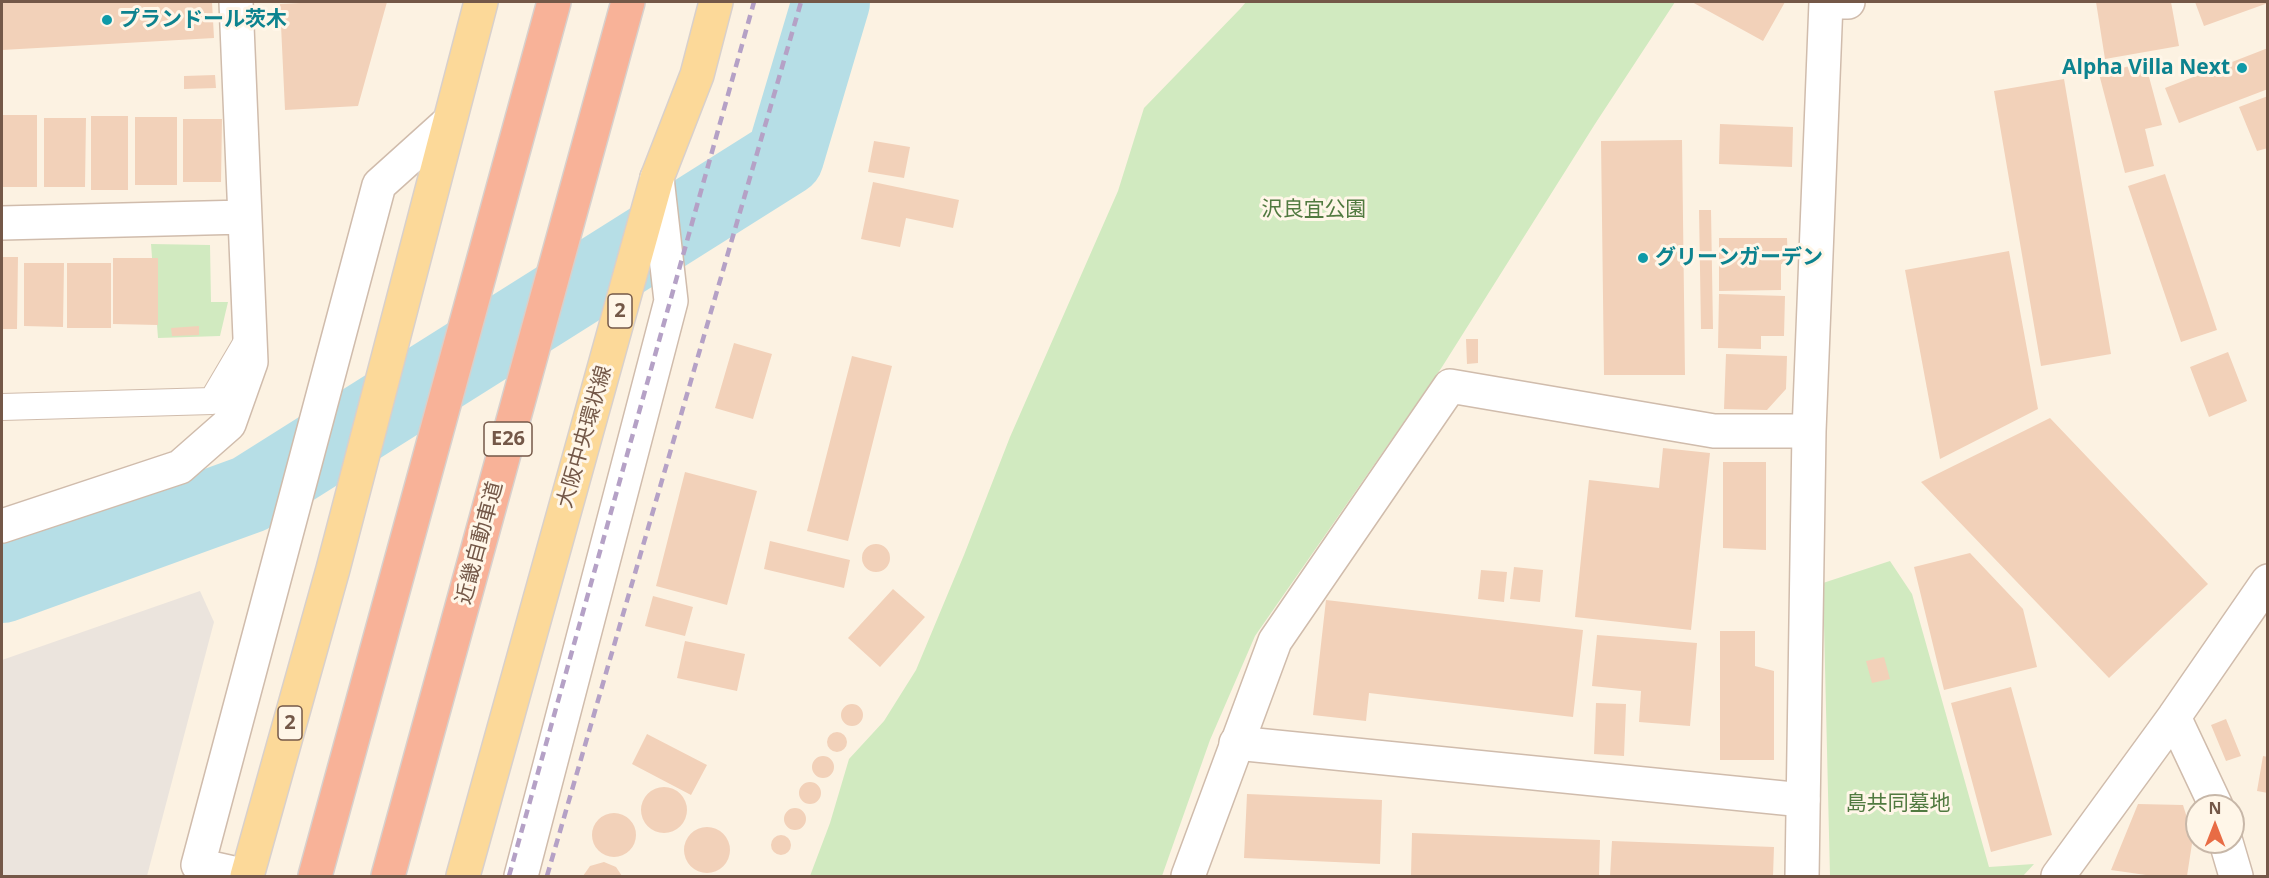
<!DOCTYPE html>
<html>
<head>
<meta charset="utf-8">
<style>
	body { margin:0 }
	#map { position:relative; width:2269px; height:878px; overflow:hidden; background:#fcf2e2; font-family:"Open Sans",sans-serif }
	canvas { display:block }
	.frame { position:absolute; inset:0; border:3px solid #745848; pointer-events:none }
	.north { position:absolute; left:2185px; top:794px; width:60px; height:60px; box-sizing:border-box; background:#fff6e8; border:2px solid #c7b7a8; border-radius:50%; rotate:0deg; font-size:16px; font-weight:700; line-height:24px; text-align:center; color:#745848 }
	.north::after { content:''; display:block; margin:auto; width:21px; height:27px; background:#e86c45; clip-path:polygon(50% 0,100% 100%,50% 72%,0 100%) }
</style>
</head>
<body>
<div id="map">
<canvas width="2269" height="878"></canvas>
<div class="frame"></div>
<div class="north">N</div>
</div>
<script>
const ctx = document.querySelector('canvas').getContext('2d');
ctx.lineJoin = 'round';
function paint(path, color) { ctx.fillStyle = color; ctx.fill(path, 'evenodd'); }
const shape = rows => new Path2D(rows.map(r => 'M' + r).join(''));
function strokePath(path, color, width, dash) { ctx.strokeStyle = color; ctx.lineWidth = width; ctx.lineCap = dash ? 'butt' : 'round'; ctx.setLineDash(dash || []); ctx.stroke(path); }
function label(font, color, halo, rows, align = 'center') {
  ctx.font = font + ' "Open Sans","Noto Sans JP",sans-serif'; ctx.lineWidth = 6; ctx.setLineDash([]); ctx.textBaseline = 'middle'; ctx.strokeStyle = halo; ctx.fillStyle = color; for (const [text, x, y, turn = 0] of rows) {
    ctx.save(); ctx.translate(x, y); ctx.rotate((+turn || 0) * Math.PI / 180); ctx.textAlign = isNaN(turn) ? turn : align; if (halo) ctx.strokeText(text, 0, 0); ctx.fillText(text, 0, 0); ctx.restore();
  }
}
paint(shape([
	[200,591,214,622,147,876,2,876,2,660]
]), '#ebe4dd');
paint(shape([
	[1246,2,1675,2,1595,124,1442,367,1255,636,1210,740,1162,876,810,876,830,823,849,759,884,721,916,670,964,555,1010,437,1118,191,1144,108,1240,9],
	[151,244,210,245,211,302,228,302,220,336,158,338],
	[1890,561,1912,594,1989,867,2034,864,2023,876,1830,876,1823,583]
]), '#d1eac0');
strokePath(shape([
	[2,584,250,494,785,157,831,2]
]), '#b6dee6', 78);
paint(shape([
	[2,2,212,2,214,38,2,50],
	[319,2,387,2,358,106,285,110,280,4],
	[1692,2,1785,2,1763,41],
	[2096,2,2171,2,2179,46,2105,59],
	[2195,2,2268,2,2268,3,2204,26],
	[2268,48,2268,89,2179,123,2165,88],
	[2145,62,2162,125,2145,129,2154,166,2125,173,2099,74],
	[215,75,216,88,184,89,184,76],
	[2064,79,2111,354,2041,366,1994,91],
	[2268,96,2268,148,2257,151,2239,107],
	[2,115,37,115,37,187,2,187],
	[91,116,128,116,128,190,91,190],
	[135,117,177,117,177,185,135,185],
	[44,118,86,118,85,187,44,187],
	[183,119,222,119,221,182,183,182],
	[1720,124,1793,127,1792,167,1719,164],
	[1682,140,1685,375,1604,375,1601,141],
	[874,141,910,147,904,178,868,172],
	[2165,174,2217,330,2181,342,2128,186],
	[873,182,959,200,953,228,906,218,900,247,861,239],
	[1699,210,1711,210,1713,329,1701,329],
	[1719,238,1787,238,1788,264,1781,264,1781,290,1719,291],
	[2009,251,2038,409,1940,459,1905,270],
	[2,257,18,257,17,329,2,329],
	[113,258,158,258,158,325,113,324],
	[24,263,64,263,63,327,24,326],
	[67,263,111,263,111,328,67,328],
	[1719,294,1785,296,1784,336,1761,336,1761,349,1718,348],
	[199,326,199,335,172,336,171,328],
	[1466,339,1478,339,1478,363,1467,364],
	[734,343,772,354,753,419,715,408],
	[2228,352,2247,401,2209,417,2190,367],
	[1726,354,1787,356,1786,389,1767,410,1724,409],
	[852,356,892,366,848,541,807,531],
	[2050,418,2208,584,2109,678,1921,482],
	[1663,448,1710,453,1691,630,1575,617,1589,480,1659,488],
	[1723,462,1766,462,1766,550,1723,548],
	[685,472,757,491,727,605,656,586],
	[770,541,850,560,844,588,764,569],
	'862 558a14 14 0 1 1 28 0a14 14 0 1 1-28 0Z',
	[1970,553,2023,609,2037,667,1944,690,1914,567],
	[1514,567,1543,570,1540,602,1510,599],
	[1481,570,1507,572,1504,602,1478,599],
	[893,589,925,617,880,667,848,638],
	[653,596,693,607,685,636,645,626],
	[1326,600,1583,630,1573,717,1369,693,1366,721,1313,715],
	[1720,631,1755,631,1755,666,1774,671,1774,760,1720,760],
	[1597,635,1697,643,1690,726,1639,722,1641,691,1592,686],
	[685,641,745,654,737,691,677,678],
	[1884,657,1890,679,1872,683,1866,661],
	[2011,687,2052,835,1991,852,1951,703],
	[1596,703,1626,704,1624,756,1594,754],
	'841 715a11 11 0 1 1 22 0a11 11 0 1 1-22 0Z',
	[2226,719,2241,756,2226,761,2211,725],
	'827 742a10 10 0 1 1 20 0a10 10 0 1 1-20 0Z',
	[647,734,707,765,691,795,632,764],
	[2263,756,2268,757,2268,793,2257,791],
	'812 767a11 11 0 1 1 22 0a11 11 0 1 1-22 0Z',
	'799 793a11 11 0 1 1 22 0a11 11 0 1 1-22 0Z',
	'641 810a23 23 0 1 1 46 0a23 23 0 1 1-46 0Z',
	[1247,794,1382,800,1380,864,1244,858],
	[2138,804,2183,805,2193,837,2187,876,2153,876,2111,870],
	'784 819a11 11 0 1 1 22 0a11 11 0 1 1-22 0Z',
	'592 835a22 22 0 1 1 44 0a22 22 0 1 1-44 0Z',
	'684 850a23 23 0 1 1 46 0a23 23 0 1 1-46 0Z',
	[1412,833,1600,840,1599,876,1411,876],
	'771 845a10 10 0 1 1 20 0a10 10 0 1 1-20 0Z',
	[1612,841,1774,847,1773,876,1610,876],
	[604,862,616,867,622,876,583,876,590,866]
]), '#f2d1b9');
const service = shape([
	[2,407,212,401,248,340]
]);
const minor = shape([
	[1827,2,1848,2],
	[2,223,245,217],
	[2,526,180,467,229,424,251,362,236,2],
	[1236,743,1803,800],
	[247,876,198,865,379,185,449,122],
	[521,876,671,301,657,178]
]);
const tertiary = shape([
	[2174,717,2216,806],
	[2226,842,2236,876],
	[1188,876,1275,641,1450,386,1714,431,1809,431],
	[1802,876,1809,431,1826,2],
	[2058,876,2174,717,2268,581]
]);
const primary = shape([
	[247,876,333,569,481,2],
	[463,876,657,178,697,75,716,2]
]);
const motorway = shape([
	[315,876,554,2],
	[388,876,628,2]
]);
strokePath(service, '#d0bcac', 28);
strokePath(minor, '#d0bcac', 36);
strokePath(tertiary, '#d0bcac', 36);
strokePath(primary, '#d8d0cc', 36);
strokePath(motorway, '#d8d0cc', 36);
strokePath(service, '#fff', 26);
strokePath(minor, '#fff', 33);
strokePath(tertiary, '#fff', 33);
strokePath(primary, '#fcd999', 33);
strokePath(motorway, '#f8b298', 33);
strokePath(shape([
	[509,876,754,2],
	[547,876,801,2]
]), '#b5a1c6', 4.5, [9, 6]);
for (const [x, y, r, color] of [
	[107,20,6,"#0f9aa8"],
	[2242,68,6,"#0f9aa8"],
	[1643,258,6,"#0f9aa8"]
]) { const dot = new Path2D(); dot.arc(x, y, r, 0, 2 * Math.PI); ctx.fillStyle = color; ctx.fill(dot); strokePath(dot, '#fff6e8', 2); }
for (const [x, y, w] of [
	[620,311,24],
	[508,439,48],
	[290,723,24]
]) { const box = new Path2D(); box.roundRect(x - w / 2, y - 17, w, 34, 4.5); ctx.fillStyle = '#fff6e8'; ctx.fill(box); strokePath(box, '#745848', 1.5); }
label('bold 20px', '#745848', null, [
	["2",620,311],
	["E26",508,439],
	["2",290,723]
]);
label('bold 21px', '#0d838f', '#fff6e8', [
	["プランドール茨木",119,20],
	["Alpha Villa Next",2230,68,"right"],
	["グリーンガーデン",1655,258]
], 'left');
label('21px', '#517a40', '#fff6e8', [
	["沢良宜公園",1314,210],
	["島共同墓地",1898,804]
]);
label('21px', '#745848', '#fff6e8', [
	["大阪中央環状線",585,437,-74],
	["近畿自動車道",480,543,-75]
]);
</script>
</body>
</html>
